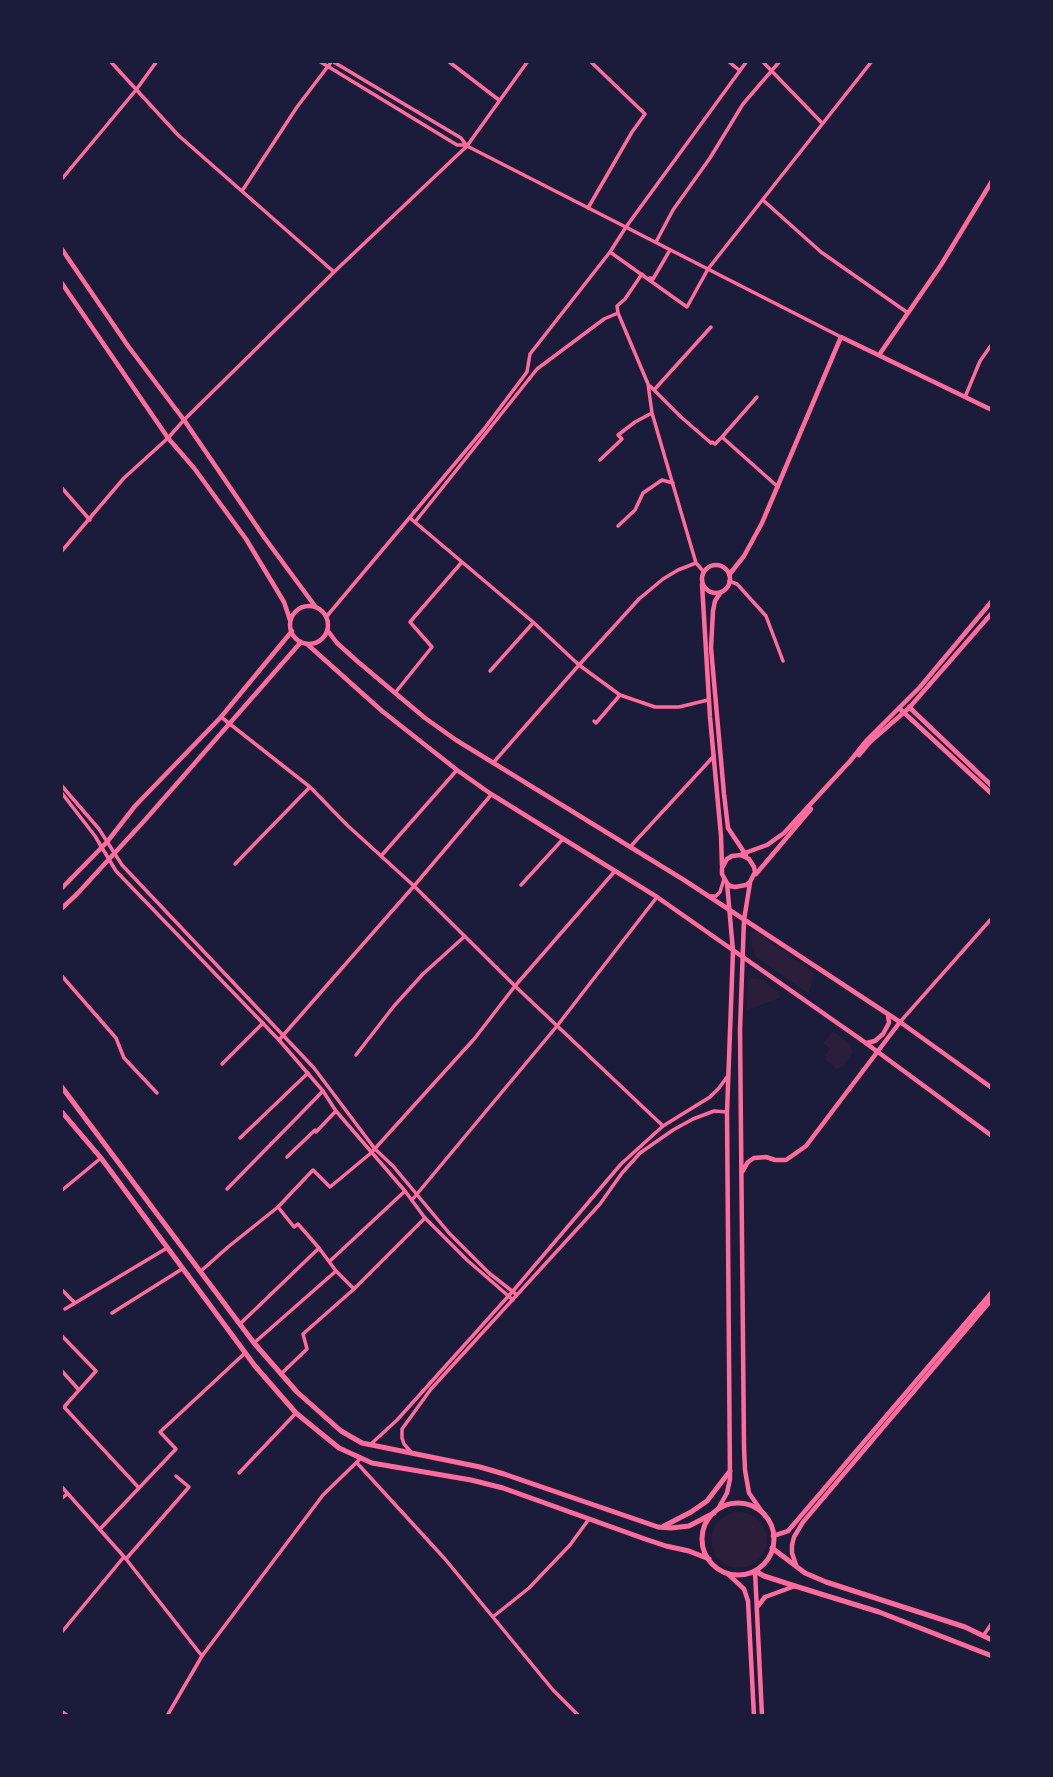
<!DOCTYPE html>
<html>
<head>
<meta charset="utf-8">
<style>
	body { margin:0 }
	#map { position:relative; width:1053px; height:1777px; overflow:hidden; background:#1b1b3a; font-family:"Golos Text",sans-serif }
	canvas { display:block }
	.frame { position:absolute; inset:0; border:63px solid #1b1b3a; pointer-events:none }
</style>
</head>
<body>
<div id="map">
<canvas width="1053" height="1777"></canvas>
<div class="frame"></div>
</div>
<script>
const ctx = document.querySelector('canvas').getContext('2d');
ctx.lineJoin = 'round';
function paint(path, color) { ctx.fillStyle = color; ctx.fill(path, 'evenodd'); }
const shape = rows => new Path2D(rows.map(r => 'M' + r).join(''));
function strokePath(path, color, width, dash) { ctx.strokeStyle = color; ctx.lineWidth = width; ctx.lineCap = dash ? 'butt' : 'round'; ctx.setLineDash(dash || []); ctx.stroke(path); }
paint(shape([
	[755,931,814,973,809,994,755,956,752,946,751,936,751,933],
	[751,978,761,979,779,993,780,998,747,1010,748,981],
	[833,1031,850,1044,853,1052,844,1066,836,1069,825,1059,827,1057,825,1055,830,1049,823,1043],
	'711 1540a28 28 0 1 1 56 0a28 28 0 1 1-56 0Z'
]), '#2a1e3b');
strokePath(shape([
	[110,61,178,135,334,272],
	[448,61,499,100],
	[728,61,739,70],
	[762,61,822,123],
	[61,180,136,90,157,61],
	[242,191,297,107,332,61],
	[764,201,821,252,908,313],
	[588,208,632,132,645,114,590,61],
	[626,227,747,61],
	[656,242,673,210,710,158,743,104,780,61],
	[610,252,687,307,708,269,872,61],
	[650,278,653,279,670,250],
	[618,313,648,384,652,413,666,461,696,563,704,572],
	[650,386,681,417,711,443,712,442,715,444,722,437],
	[654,390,711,327],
	[757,397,722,437,778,487],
	[965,397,980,361,992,344],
	[600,460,622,439,618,435,635,422,652,413],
	[61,487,90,520],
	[410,518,533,622,579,665,493,763],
	[415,522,537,369,604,319,618,313,617,306,625,299,642,274,643,275],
	[618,526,635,510,643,493,662,480,673,483],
	[61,552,124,478,168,438,184,420,334,272,467,146,528,61],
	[696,563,678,570,663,579,639,599,579,665,620,695,655,707,679,707,708,700],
	[729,581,737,584,766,616,783,661],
	[490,671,533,623],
	[395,693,432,647,410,622,462,562],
	[221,717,310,787,347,825,414,886,515,986,663,1126],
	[594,721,596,723,620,695],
	[630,847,713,757],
	[381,856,457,770],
	[235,864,310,787],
	[521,885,563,839],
	[61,975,116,1038,124,1058,157,1093],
	[900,1022,992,918],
	[279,1040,414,886,491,795],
	[356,1055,394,1006,423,974,465,936],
	[222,1064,263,1023],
	[240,1138,308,1073],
	[287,1157,315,1130,316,1132,336,1111],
	[227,1189,323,1091],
	[61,1191,101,1158],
	[412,1200,557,1026,657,897],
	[278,1207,294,1227,298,1224,319,1248,336,1271,354,1289],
	[330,1261,405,1191],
	[201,1271,228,1247,278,1207,313,1170,330,1187,371,1153,475,1038,515,986,615,871],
	[61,1289,74,1302],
	[65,1309,167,1248],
	[112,1313,182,1269],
	[240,1324,319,1248],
	[61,1335,96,1371,64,1407,139,1488],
	[254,1343,336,1271],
	[61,1370,79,1390],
	[281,1374,307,1349,303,1334,354,1289,425,1218],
	[357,1463,445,1559,553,1690,579,1716],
	[239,1473,296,1413],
	[176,1476,189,1487,126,1559,202,1656],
	[61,1486,126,1559],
	[61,1499,67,1494],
	[100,1529,176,1449,160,1432,245,1353],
	[494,1616,529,1588,570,1545,589,1519],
	[61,1633,123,1558],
	[983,1636,992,1623],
	[61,1711,68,1716]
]), '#ff6b9d', 3.5);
strokePath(shape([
	[319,61,457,145,465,145],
	[332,61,461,138,467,146,841,337],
	[327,616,484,429,527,372,530,354,610,252,626,227],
	[61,785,99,829,122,865,314,1068,375,1149,393,1166,449,1233,489,1273,517,1295],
	[61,792,95,836,116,871,279,1040,323,1091,336,1111,405,1191,425,1218,467,1260,513,1300],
	[710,896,716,896,720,892,724,879],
	[371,1444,397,1420,513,1291,621,1164,663,1126,710,1097,719,1088,727,1077],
	[411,1452,404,1444,402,1438,402,1429,431,1389,600,1204,622,1173,640,1153,673,1130,693,1119,714,1111,727,1112],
	[167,1716,202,1656,323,1495,361,1458]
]), '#ff6b9d', 3.5);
strokePath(shape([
	[61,248,128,346,184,420,264,537,315,606],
	[61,282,168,438,194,468,246,539,284,602,290,620],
	[879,355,941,265,992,181],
	'702 579a14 14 0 1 1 28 0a14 14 0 1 1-28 0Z',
	[729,575,744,556,762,523,841,337,992,410],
	[702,584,710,717,721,836,722,866],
	[721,592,715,601,713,611,711,648,724,794,728,828,746,855],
	'290 625a19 19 0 1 1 38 0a19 19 0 1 1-38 0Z',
	[328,631,337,643,357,661,425,718,456,740,684,880,900,1022,992,1088],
	[307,644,382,711,457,770,491,794,657,897,863,1041,992,1136],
	[909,707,992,786],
	[899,708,992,794],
	[859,755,870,742,909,708,992,613],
	[742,854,767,845,784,833,851,760,867,740,920,687,992,601],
	[756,874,811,809],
	[750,883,744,920,740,1029,744,1447,745,1470,749,1493,765,1516],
	[61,889,107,842,135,806,221,717,292,631],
	[61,909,77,894,145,820,301,642],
	[866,1043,875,1041,883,1034,889,1023,888,1015],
	[742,1172,748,1162,754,1158,766,1157,775,1160,786,1160,806,1146,900,1022],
	[718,1509,727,1493,730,1479,727,1112,733,951,727,883,722,874,722,868,727,859,732,856,741,855,749,859,754,867,755,872,750,882,746,885,735,887,730,886,727,883],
	[773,1536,788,1531,992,1292],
	[796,1565,792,1553,792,1545,794,1537,803,1522,992,1299],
	[755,1571,762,1716],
	[728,1574,744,1589,748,1601,754,1716],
	[758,1606,765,1597,795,1586]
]), '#ff6b9d', 4.5);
strokePath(shape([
	[61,1086,254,1343,297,1392,341,1431,362,1443,480,1467,504,1474,658,1527,671,1528,689,1526,714,1513],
	[61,1111,101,1158,255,1366,296,1413,339,1448,372,1463,471,1480,503,1488,645,1539,666,1546,689,1551,709,1559],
	'702 1539a36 36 0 1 1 72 0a36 36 0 1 1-72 0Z',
	[664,1526,691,1512,707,1501,730,1471],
	[772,1548,805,1573,826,1582,965,1627,992,1640],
	[755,1571,764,1576,795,1586,879,1612,992,1656]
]), '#ff6b9d', 5);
</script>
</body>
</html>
